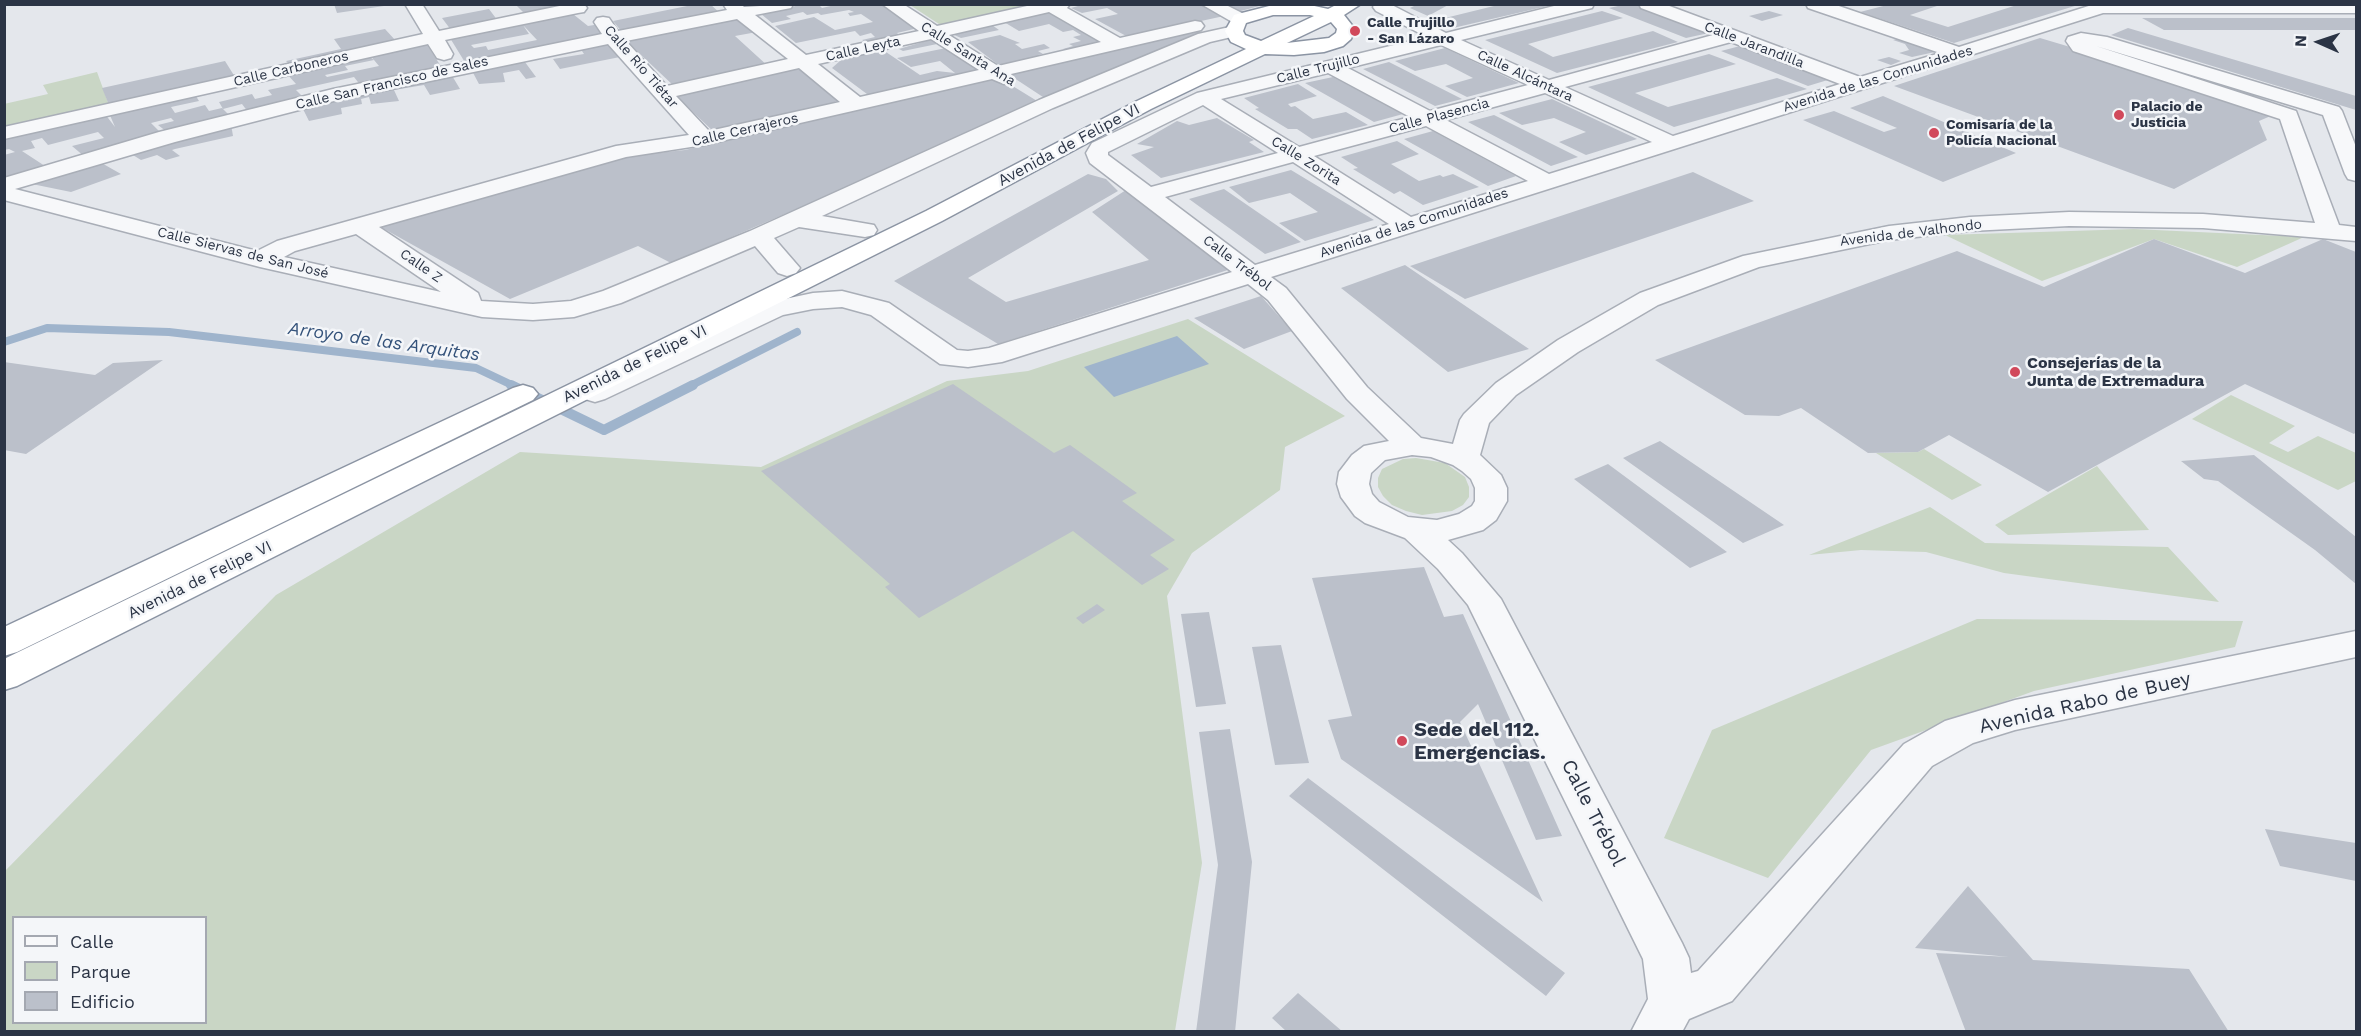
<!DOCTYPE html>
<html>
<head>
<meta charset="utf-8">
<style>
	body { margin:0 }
	#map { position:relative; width:2361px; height:1036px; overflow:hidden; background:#e4e7ec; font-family:"Work Sans",sans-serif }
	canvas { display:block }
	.frame { position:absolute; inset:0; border:6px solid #2b3445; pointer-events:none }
	.legend { position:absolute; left:12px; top:916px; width:195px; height:108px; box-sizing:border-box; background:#f4f6f9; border:2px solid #a4a8b1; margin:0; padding:8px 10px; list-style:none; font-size:18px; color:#2b3445 }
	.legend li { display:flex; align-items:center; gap:12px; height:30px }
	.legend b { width:30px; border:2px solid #a4a8b1 }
	.north { position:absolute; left:2289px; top:12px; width:60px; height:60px; -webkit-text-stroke:4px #f4f6f9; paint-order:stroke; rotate:273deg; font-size:16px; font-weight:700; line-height:24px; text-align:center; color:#2b3445 }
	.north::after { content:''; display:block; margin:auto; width:21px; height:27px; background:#2b3445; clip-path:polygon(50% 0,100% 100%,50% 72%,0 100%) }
</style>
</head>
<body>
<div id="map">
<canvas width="2361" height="1036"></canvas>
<div class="frame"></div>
<ul class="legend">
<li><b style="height:8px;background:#f7f8fa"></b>Calle</li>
<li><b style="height:16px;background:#c9d6c5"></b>Parque</li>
<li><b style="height:16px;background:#bbc0ca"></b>Edificio</li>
</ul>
<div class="north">N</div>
</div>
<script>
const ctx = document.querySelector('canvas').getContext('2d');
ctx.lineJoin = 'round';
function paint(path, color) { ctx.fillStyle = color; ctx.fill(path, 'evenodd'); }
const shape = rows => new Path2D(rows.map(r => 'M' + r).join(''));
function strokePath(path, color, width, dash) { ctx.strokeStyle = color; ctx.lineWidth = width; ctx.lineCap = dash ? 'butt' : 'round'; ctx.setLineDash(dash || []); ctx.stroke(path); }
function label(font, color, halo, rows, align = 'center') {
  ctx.font = font + ' "Work Sans",sans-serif'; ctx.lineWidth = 5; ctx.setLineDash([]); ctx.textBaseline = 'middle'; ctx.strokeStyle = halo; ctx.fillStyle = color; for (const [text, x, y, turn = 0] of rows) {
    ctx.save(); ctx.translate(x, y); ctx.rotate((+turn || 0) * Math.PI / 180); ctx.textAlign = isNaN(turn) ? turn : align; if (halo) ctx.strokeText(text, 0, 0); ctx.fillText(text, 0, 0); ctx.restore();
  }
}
paint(shape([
	[1040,4,942,26,910,5],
	[97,72,109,105,5,127,4,104,48,94,43,85],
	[2134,229,2304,237,2237,267,2154,239,2042,281,1945,235],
	[1188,319,1345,416,1285,447,1280,490,1192,553,1167,596,1202,863,1175,1031,5,1032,5,871,276,595,520,452,761,467,947,381,1028,371],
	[14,918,206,918,206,1022,14,1022],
	[2231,395,2295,426,2269,443,2288,452,2318,436,2356,453,2356,481,2338,490,2192,419],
	[1924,449,1982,485,1952,500,1876,453,1918,452],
	[1416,458,1445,463,1465,477,1469,487,1469,497,1463,505,1452,511,1422,515,1406,511,1392,505,1383,496,1378,487,1378,478,1382,469,1403,459],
	[2097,466,2149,530,2008,535,1995,525],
	[1930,507,1985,543,2168,547,2219,602,2004,573,1926,552,1861,550,1809,555],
	[1977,619,2243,621,2235,647,2034,691,1871,750,1768,878,1664,838,1712,730]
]), '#c9d6c5');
paint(shape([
	[1177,336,1209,364,1114,397,1084,367]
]), '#9fb4cc');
strokePath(shape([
	[4,342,47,328,169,332,476,368,514,386],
	[690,386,797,332]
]), '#9fb4cc', 8);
strokePath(shape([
	[511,385,604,430,693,385]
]), '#9fb4cc', 10);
paint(shape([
	[334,4,384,4,384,6,337,13],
	[697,4,710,4,721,14,622,32,613,21],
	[804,4,818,4,822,8,839,4,884,4,898,16,903,15,922,27,897,33,902,37,870,45,862,40,875,37,871,33,860,36,855,31,796,43,775,26,814,17,835,30,873,22,861,14,850,16,848,13,854,12,849,10,821,15,818,13,807,15,803,12,786,16,791,19,772,23,761,14],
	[1085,4,1201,4,1224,16,1128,37,1095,19,1118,14,1107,8,1082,13,1071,8],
	[1221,4,1263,4,1263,5,1237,12],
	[1418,4,1450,4,1428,16,1410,8],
	[1502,4,1552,5,1453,28,1437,20],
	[1627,4,1635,4,1709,33,1686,38,1609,8],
	[1891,4,1943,4,1910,15,1948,27,2020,4,2078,5,1954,43,1860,12],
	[516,5,557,5,561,9,526,15],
	[489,9,498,21,451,30,442,18],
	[1054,11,1112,41,1067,51,1063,49,1073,46,1069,44,1081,41,1073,37,1081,35,1073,30,1063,32,1049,24,1019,31,1004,22],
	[1602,11,1623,18,1528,44,1553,57,1653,31,1678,42,1557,73,1485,40],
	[1769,11,1783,15,1762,21,1749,16],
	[573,14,588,26,600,24,606,36,466,64,450,38],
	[523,25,537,40,488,50,486,46,474,48,471,45,529,34],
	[740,18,757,32,735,36,769,67,675,87,625,40],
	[2142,18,2356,18,2356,30,2164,30],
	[992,25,999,30,961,38,952,34],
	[2128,28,2356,96,2356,110,2111,35],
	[385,29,396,41,290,65,286,61,341,49,334,39],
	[1198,30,1203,34,1046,99,1008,74],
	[1000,35,1020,43,1015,44,1022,49,1044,44,1050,48,1038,51,1043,54,1038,55,1041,57,1000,66,968,42],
	[1904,37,1933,46,1935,52,1912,57,1899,53,1909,50,1905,44,1893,40],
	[936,38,942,43,903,51,899,49],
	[2040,38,2087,52,2280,112,2259,121,2267,140,2174,189,1894,86],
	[426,43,442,68,361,86,354,77,296,90,304,98,248,112,242,104,223,109,219,102,252,94,255,99,272,95,268,90,296,84,287,74,367,55,374,60,369,54],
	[374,60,379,66,327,77,325,75,348,70,345,66],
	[609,43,620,57,560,69,553,59,584,54,580,48],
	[1740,46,1831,79,1808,86,1721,51],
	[951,47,983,71,871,97,832,68,841,60,883,50,920,75,937,71,955,73,940,61,911,67,897,58],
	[1445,48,1519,83,1467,97,1445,86,1473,78,1446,64,1415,71,1395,61],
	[1709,54,1736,64,1635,93,1668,107,1777,78,1807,89,1674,127,1588,87],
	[1889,57,1901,61,1891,65,1877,60],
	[522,58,536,77,526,79,519,70,503,73,505,82,479,84,471,69],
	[225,61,235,77,109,105,102,88],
	[1389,62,1462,99,1435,106,1363,69],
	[795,69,809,71,844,95,830,106,715,133,675,95],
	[451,74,460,89,430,95,424,85,394,90,399,101,371,104,369,97,361,99,362,104,341,108,342,114,309,121,302,107],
	[998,77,1042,104,825,201,813,202,671,263,638,246,510,299,377,225,628,156,685,150],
	[1333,77,1403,114,1374,122,1305,83],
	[1298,84,1317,96,1288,104,1291,107,1295,106,1313,119,1346,112,1368,125,1312,139,1297,129,1288,129,1255,109,1259,108,1244,98],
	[194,93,199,101,171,107,175,113,205,105,209,111,222,108,230,116,167,132,158,125,174,121,171,118,151,123,162,134,85,157,72,146,104,138,98,132,48,145,42,138,31,141,35,148,22,151,48,168,9,179,4,178,4,155,15,152,9,149,4,150,4,136,105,114,115,127,109,113],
	[1883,96,2016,153,1943,182,1803,120,1834,111,1884,132,1897,128,1850,108],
	[1552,99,1637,139,1586,155,1559,142,1586,132,1554,118,1522,125,1499,113],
	[1494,115,1578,157,1551,166,1468,122],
	[1217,118,1254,140,1249,142,1264,152,1161,178,1131,155,1154,147,1137,144,1177,121,1189,125],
	[231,124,233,136,175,149,172,150,180,156,166,160,157,155,141,160,128,152],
	[1433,131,1516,176,1488,186,1404,139],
	[1397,141,1419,154,1391,164,1419,181,1440,175,1443,177,1453,174,1479,187,1423,205,1400,191,1394,194,1353,169,1358,168,1341,157],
	[98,161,121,174,71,192,27,183],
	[1291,170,1374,220,1305,241,1279,223,1318,212,1290,193,1249,203,1229,187],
	[1693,172,1754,201,1465,299,1410,266],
	[1088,174,1106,179,1118,191,968,278,1006,302,1149,260,1092,212,1126,190,1231,269,998,344,894,281],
	[1224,189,1301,242,1265,254,1189,199],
	[2154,239,2245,273,2323,239,2356,252,2356,432,2354,434,2245,384,2048,492,1949,435,1918,452,1868,453,1801,408,1779,416,1745,415,1655,360,1957,251,2044,287],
	[1405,265,1529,349,1448,372,1341,288],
	[1261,296,1292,331,1244,349,1194,318],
	[163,360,26,454,4,450,4,362,95,375,113,363],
	[953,384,1054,453,1070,445,1137,493,1122,501,1175,540,1150,555,1169,569,1142,585,1073,531,919,618,885,587,890,584,761,471],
	[1660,441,1784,525,1743,543,1623,458],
	[2254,455,2356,537,2356,584,2315,550,2218,481,2204,479,2181,461],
	[1608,464,1727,552,1690,568,1574,479],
	[1424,567,1444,617,1463,614,1562,836,1536,840,1478,704,1460,722,1543,902,1341,759,1328,720,1352,716,1312,578],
	[1097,604,1105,610,1083,624,1076,618],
	[1209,612,1226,704,1196,707,1181,614],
	[1281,645,1309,763,1275,765,1252,647],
	[1230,729,1252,862,1235,1032,1196,1032,1218,865,1199,732],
	[1308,778,1565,973,1546,996,1289,796],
	[2265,829,2356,843,2356,881,2280,866],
	[1968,886,2033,960,2189,969,2229,1032,1966,1032,1936,953,2009,957,1915,948],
	[1298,993,1343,1032,1287,1032,1272,1018]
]), '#bbc0ca');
const minor = shape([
	[405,4,422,4,439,31,569,4,584,4,587,8,584,12,578,13,445,40,453,54,451,58,444,60,437,58,428,44,4,139,4,127,423,34,405,4],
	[723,4,741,4,744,7,793,4,791,8,755,15,806,55,919,31,882,4,903,4,937,26,1036,4,1070,4,1067,8,1120,38,1195,21,1201,22,1204,26,1201,30,1011,74,1014,78,1011,82,1004,84,992,79,704,145,626,157,379,227,478,293,481,301,533,304,571,301,603,291,750,231,1039,100,1198,34,1234,26,1240,27,1243,31,1240,35,1210,42,1053,108,822,216,874,225,877,230,874,235,865,237,799,227,774,238,800,268,796,273,787,276,778,273,755,246,621,303,574,317,533,320,482,317,260,267,4,200,4,178,159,132,333,89,602,34,594,22,597,18,603,17,609,18,618,31,727,10,723,4],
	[1049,12,1101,42,998,66,949,35,1049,12],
	[737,19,788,59,667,86,626,41,737,19],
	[931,39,979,70,860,97,818,64,931,39],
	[608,44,689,135,616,146,277,241,257,251,15,189,175,142,334,101,608,44],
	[799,68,840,102,709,131,676,96,799,68],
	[356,234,441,292,284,257,295,251,356,234],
	[1201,4,1224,4,1246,15,1249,19,1246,23,1240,24,1234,23,1201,4],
	[1375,4,1390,4,1446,33,1562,4,1594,4,1592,8,1461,40,1549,80,1713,35,1641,8,1639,4,1664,4,1860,77,1940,53,1808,8,1806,4,1833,4,1959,47,2095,4,2356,4,2356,13,2103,13,1271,277,1286,288,1367,387,1421,438,1453,444,1460,420,1464,414,1496,383,1558,340,1640,293,1743,256,1889,226,1970,217,2069,212,2203,214,2315,223,2280,119,2073,51,2066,41,2068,37,2081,33,2107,37,2339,107,2342,111,2356,147,2356,181,2348,179,2345,174,2323,115,2096,46,2296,111,2339,225,2356,227,2356,241,2203,228,2069,226,1970,231,1889,240,1759,267,1658,305,1578,352,1516,395,1489,423,1480,455,1501,475,1507,488,1507,501,1496,520,1483,530,1448,540,1462,553,1501,599,1682,943,1689,958,1691,973,1698,971,1904,744,1945,721,2015,700,2356,631,2356,657,2015,730,1973,743,1932,766,1732,1001,1689,1019,1682,1032,1631,1032,1648,999,1643,959,1468,605,1438,569,1405,538,1365,523,1355,516,1341,497,1337,484,1339,472,1352,455,1364,446,1389,441,1347,399,1268,300,1248,284,1002,362,968,367,940,364,871,315,842,307,813,309,783,315,605,399,595,402,585,399,580,393,585,387,766,303,813,293,842,291,889,303,957,350,968,351,989,348,1232,272,1090,163,1086,153,1092,143,1197,93,1427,37,1376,11,1373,7,1375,4],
	[1731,42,1840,84,1673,136,1565,87,1731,42],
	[1441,45,1528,85,1430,111,1348,68,1441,45],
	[1328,73,1410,117,1299,147,1221,99,1328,73],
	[1545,93,1652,142,1549,174,1446,120,1545,93],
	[1203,105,1278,153,1151,187,1108,155,1108,152,1203,105],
	[1426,126,1528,181,1411,217,1314,156,1426,126],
	[1293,162,1389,224,1255,265,1165,197,1293,162],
	[1412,455,1431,457,1453,465,1462,471,1471,479,1475,488,1475,501,1472,506,1459,514,1437,520,1408,517,1379,502,1372,494,1369,484,1371,473,1385,460,1412,455]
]);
const highway = shape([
	[1338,4,1361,4,1344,15,1355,29,1351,39,1343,46,1324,52,1294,55,1265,54,1151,109,942,221,17,686,4,690,4,659,926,211,1137,101,1246,49,1231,42,1225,31,1234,15,1273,5,1310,5,1328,9,1338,4],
	[1273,15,1310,15,1314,16,1261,41,1245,35,1243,31,1246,23,1273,15],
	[1331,22,1337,29,1336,33,1329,38,1287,43,1331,22],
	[523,385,533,388,538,394,533,400,17,652,4,656,4,627,513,388,523,385]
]);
strokePath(minor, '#a9aeb7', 3);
strokePath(highway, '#8b94a3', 3);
paint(minor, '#f7f8fa');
paint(highway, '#fff');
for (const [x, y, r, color] of [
	[1355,31,6,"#d1495b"],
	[2119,115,6,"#d1495b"],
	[1934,133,6,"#d1495b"],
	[2015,372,6,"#d1495b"],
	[1402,741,6,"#d1495b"]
]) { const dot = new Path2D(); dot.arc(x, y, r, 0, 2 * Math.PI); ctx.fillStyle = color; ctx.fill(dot); strokePath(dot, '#f4f6f9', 2); }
label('bold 14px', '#2b3445', '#f4f6f9', [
	["Calle Trujillo",1367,23],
	["- San Lázaro",1367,39],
	["Palacio de",2131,107],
	["Justicia",2131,123],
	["Comisaría de la",1946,125],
	["Policía Nacional",1946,141]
], 'left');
label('14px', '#2b3445', '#f4f6f9', [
	["Calle Jarandilla",1754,45,21],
	["Calle Leyta",863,49,-12],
	["Calle Santa Ana",968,54,32],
	["Calle Río Tiétar",641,67,49],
	["Calle Carboneros",291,69,-13],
	["Calle Trujillo",1318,69,-14],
	["Calle Alcántara",1525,76,25],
	["Avenida de las Comunidades",1878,79,-17],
	["Calle San Francisco de Sales",392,83,-13],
	["Calle Plasencia",1439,116,-15],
	["Calle Cerrajeros",745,130,-13],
	["Calle Zorita",1306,161,32],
	["Avenida de las Comunidades",1414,223,-18],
	["Avenida de Valhondo",1911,233,-7],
	["Calle Siervas de San José",243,253,14],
	["Calle Trébol",1237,263,37],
	["Calle Z",421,266,35]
]);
label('16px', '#2b3445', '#f4f6f9', [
	["Avenida de Felipe VI",1069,145,-28],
	["Avenida de Felipe VI",635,364,-26],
	["Avenida de Felipe VI",200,580,-26]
]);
label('bold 16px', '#2b3445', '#f4f6f9', [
	["Consejerías de la",2027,363],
	["Junta de Extremadura",2027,381]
], 'left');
label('italic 18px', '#34527a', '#f4f6f9', [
	["Arroyo de las Arquitas",384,342,8]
]);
label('20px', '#2b3445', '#f4f6f9', [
	["Avenida Rabo de Buey",2085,703,-13],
	["Calle Trébol",1593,813,63]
]);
label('bold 20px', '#2b3445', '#f4f6f9', [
	["Sede del 112.",1414,730],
	["Emergencias.",1414,753]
], 'left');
</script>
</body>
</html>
